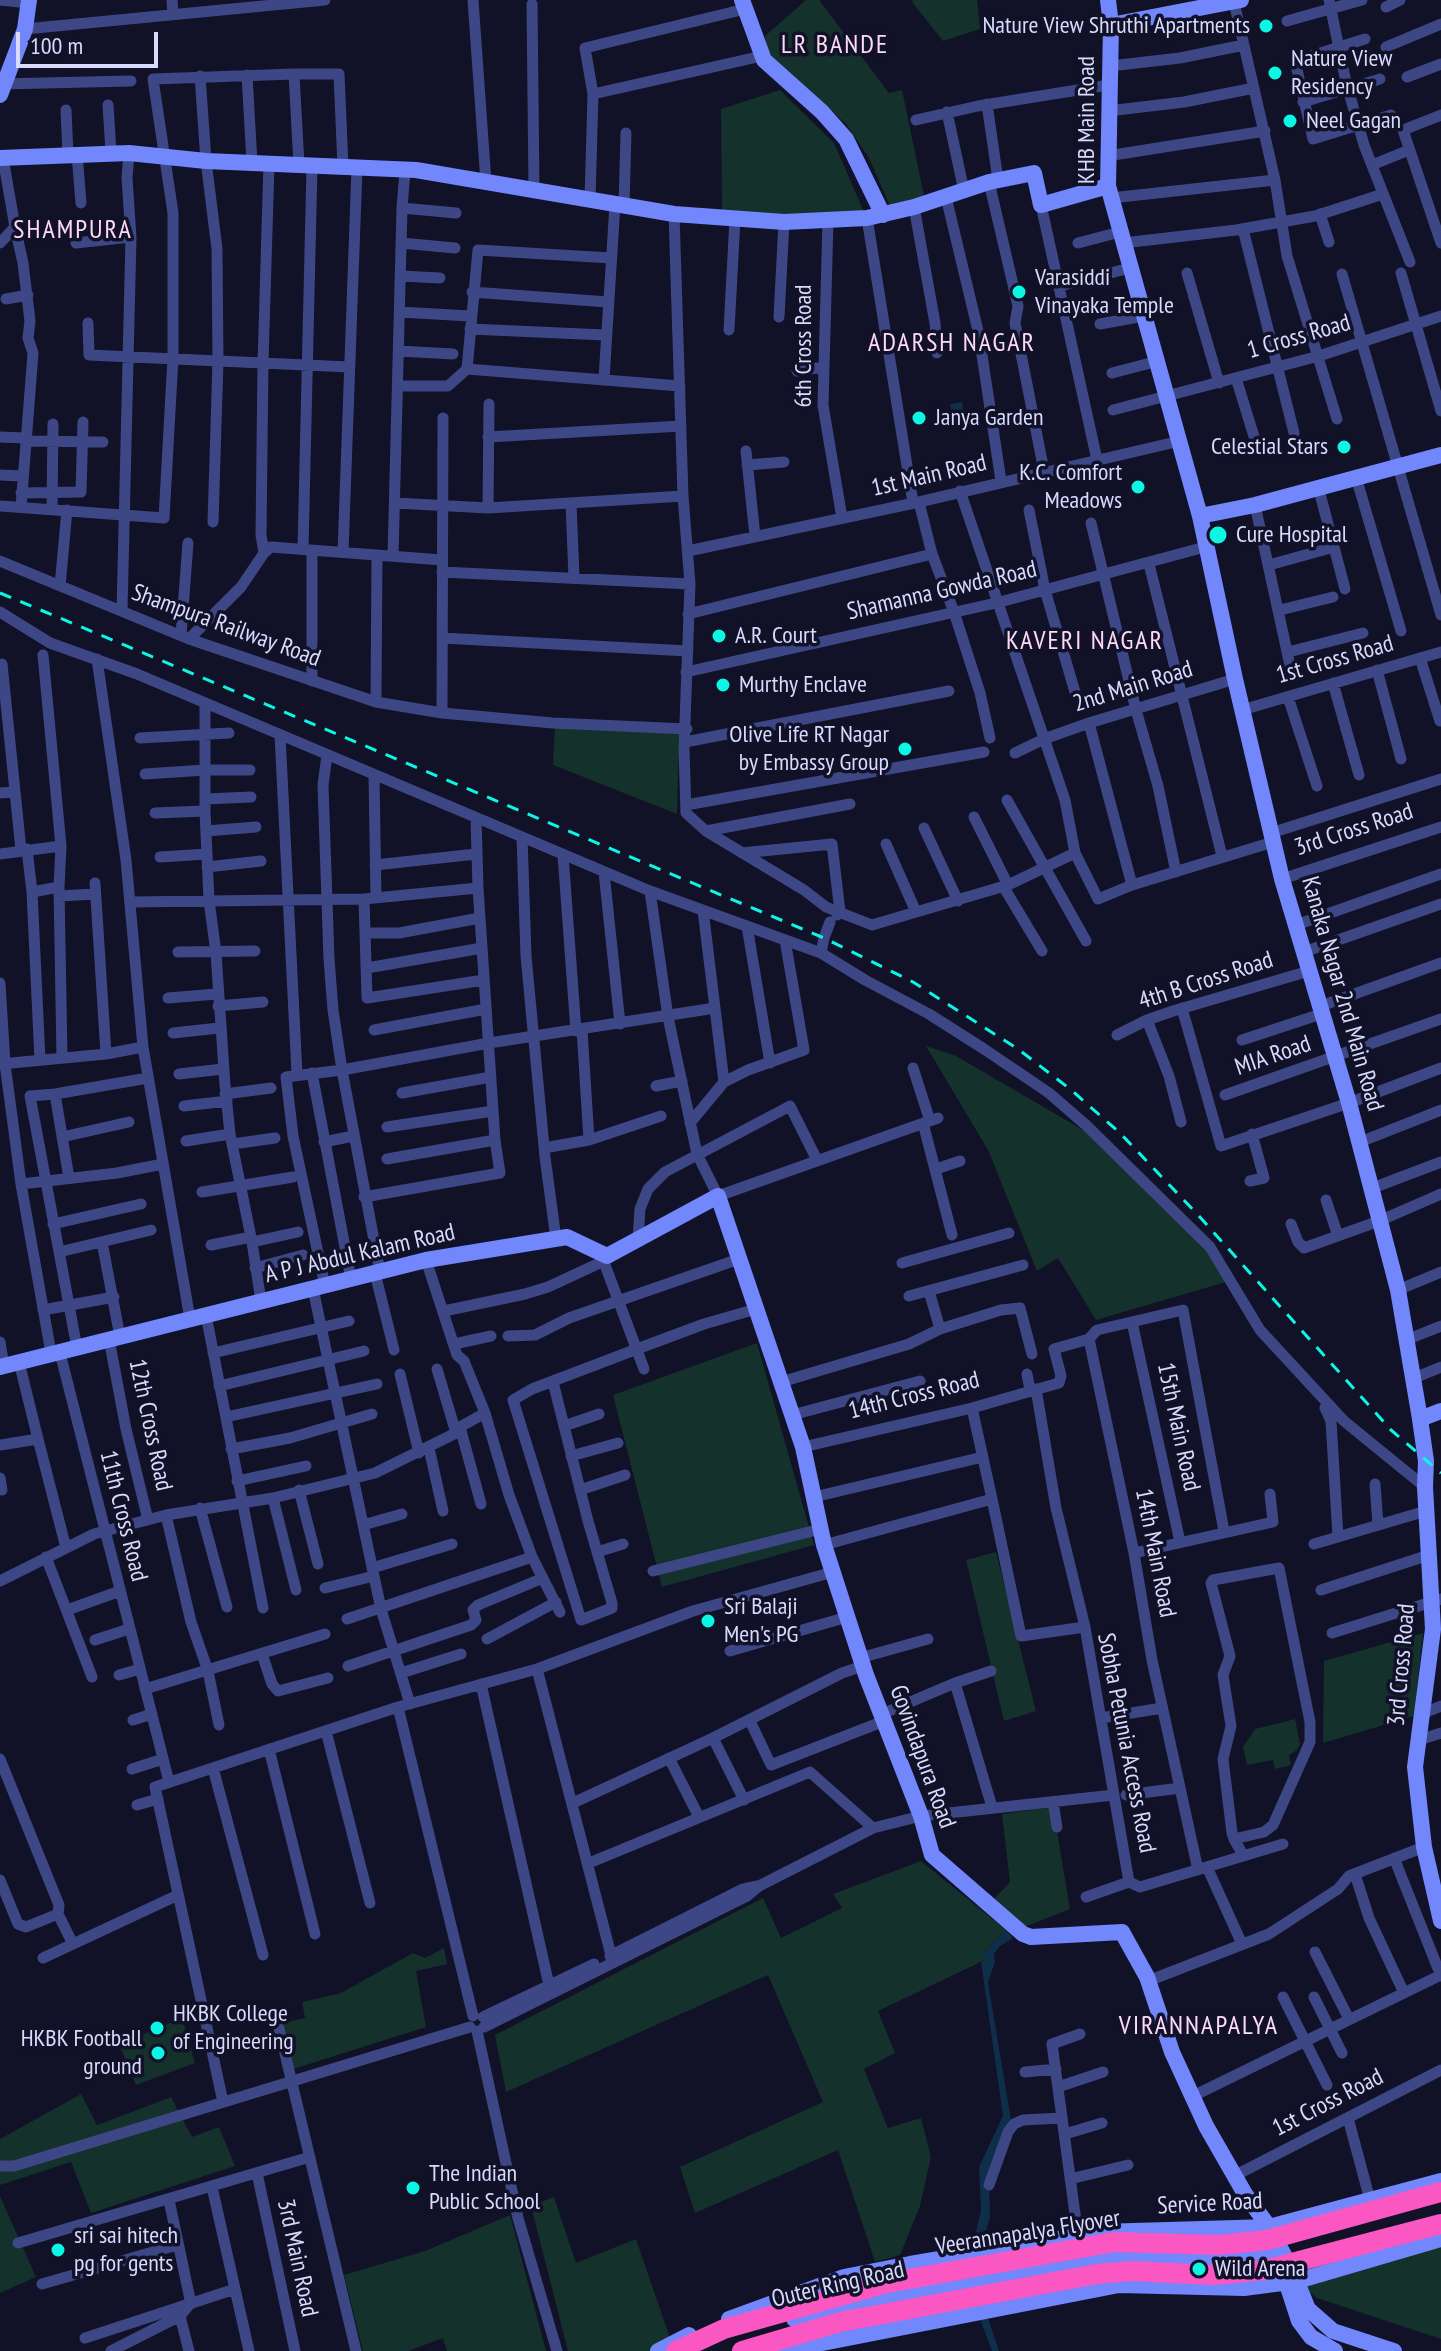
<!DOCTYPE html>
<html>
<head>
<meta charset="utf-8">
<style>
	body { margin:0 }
	#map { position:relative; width:1441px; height:2351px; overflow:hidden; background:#111127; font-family:"PT Sans Narrow",sans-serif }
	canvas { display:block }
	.scale { position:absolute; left:16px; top:32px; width:142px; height:36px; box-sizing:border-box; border:4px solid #d8dafe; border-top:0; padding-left:10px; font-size:24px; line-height:28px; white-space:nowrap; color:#d8dafe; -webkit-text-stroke:6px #111127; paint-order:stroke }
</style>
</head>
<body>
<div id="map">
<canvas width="1441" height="2351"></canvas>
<div class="scale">100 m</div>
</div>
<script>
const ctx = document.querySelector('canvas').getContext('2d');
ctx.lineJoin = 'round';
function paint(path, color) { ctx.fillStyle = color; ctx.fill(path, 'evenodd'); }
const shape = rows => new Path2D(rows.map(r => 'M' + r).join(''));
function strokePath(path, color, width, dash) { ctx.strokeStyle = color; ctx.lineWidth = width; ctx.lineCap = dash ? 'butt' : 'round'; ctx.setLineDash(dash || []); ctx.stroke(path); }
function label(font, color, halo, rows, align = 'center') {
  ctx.font = font + ' "PT Sans Narrow",sans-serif'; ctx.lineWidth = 7; ctx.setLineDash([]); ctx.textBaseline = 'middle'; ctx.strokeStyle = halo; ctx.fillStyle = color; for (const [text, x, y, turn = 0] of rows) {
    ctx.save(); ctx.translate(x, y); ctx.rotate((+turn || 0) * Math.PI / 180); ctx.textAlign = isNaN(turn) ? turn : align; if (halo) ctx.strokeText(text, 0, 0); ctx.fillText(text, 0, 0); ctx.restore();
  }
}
paint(shape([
	[806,0,819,0,889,93,902,90,925,200,890,206,869,158,846,124,772,57,766,46,765,36],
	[913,0,977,0,980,29,943,41,912,2],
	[780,90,834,143,864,212,791,215,722,210,721,109],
	[555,725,679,734,677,814,553,765],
	[926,1046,956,1056,1090,1134,1198,1237,1226,1282,1096,1320,1058,1258,1037,1271,988,1150],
	[757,1343,814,1545,662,1587,613,1395],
	[996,1552,1036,1711,1004,1721,966,1560],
	[1423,1633,1414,1716,1323,1743,1324,1661],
	[1295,1719,1300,1744,1297,1750,1289,1755,1291,1765,1275,1769,1273,1760,1247,1765,1243,1747,1255,1729],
	[1053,1807,1070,1909,1022,1928,994,1899,1010,1882,1002,1814],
	[921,1861,1006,1930,983,1953,987,1959,878,2011,895,2053,864,2069,888,2128,921,2118,931,2157,920,2206,900,2255,875,2262,838,2150,695,2213,680,2167,823,2102,768,1975,506,2092,495,2035,763,1898,781,1938,842,1908,833,1894],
	[444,1948,447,1964,416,1971,426,2027,290,2070,279,2024,305,2018,302,2002,341,1993,413,1953,425,1958],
	[182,2018,195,2063,136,2085,119,2044],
	[81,2094,97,2125,171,2097,192,2137,219,2127,235,2166,91,2213,71,2162,0,2185,0,2139],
	[0,2196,36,2277,0,2293],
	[554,2197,576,2263,636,2239,670,2338,650,2351,568,2351,531,2206],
	[510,2215,546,2351,447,2351,443,2338,408,2351,363,2351,344,2275,425,2251],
	[1441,2243,1441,2339,1317,2298,1309,2292,1305,2283]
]), '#14312b');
paint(shape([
	[962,402,966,425,954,427,950,404],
	[1006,1930,1013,1938,1000,1946,994,1954,995,1962,988,1982,1011,2120,989,2170,990,2217,982,2246,973,2245,981,2210,979,2167,1003,2116,981,1962,986,1959,983,1953],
	[988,2318,999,2351,992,2351,980,2319]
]), '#0e2e49');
strokePath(shape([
	[0,0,29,3],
	[172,0,173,14],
	[473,0,486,182],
	[1329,0,1346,82,1364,145,1410,262],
	[1234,2,1275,180,1287,256,1337,419],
	[532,4,534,190],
	[1386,7,1400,0],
	[1287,21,1362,0],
	[25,29,325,0],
	[1365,39,1295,61,1313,139,1391,115],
	[1386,47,1441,24],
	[1110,66,1180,58,1244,45],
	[294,74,339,74,343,167],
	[247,75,252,163],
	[200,76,206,161,217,249,218,361,213,522],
	[1407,77,1441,64],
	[0,84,131,81],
	[593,94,585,48,745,9],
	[1303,102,1380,79],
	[987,104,998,180],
	[108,105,111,152],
	[66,110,68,155],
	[1108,111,1184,102,1254,88],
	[947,112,964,191],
	[1441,115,1403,130,1441,243],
	[916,120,978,106,1109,85],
	[129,153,127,178,131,237],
	[77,154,81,203],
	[1107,156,1265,131],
	[3,158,15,227],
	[1372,165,1409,150],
	[989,182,1018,306,1015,323,1044,471],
	[946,197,979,335,1001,481],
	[1111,198,1275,180],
	[590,200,593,94,762,56],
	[624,205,626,133],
	[1041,205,1097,460],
	[914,207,935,323,937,353],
	[402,208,456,213],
	[674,214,683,496,690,584,684,750,686,813,706,831,804,890,826,907,872,925,1008,885,1075,853],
	[1320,214,1329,242],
	[867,218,913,503],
	[828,220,823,405,842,518],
	[1243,229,1294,433],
	[0,243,15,227,23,263,30,321,28,338,33,353,21,507],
	[76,243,131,237,122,611],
	[401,243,455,248],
	[1078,243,1120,232],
	[1123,243,1236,230,1315,216,1383,194],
	[1187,273,1219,383],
	[1401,273,1441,411],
	[1342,274,1441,615],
	[401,276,440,278],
	[1060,286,1130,268],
	[472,292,608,302],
	[6,299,28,295],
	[400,312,470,316],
	[779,317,784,222],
	[88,323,89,355,349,367],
	[1100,324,1144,316],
	[470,329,605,335],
	[729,330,735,219],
	[399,351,453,354],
	[467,369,680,386],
	[797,371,823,367],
	[1112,373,1158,361],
	[1236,378,1256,443],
	[604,379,615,204],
	[398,386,448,386,467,369,478,250,611,258],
	[1113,410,1319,356,1441,316],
	[0,437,25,438],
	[488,437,681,426],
	[25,441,103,442],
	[746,451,755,536],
	[747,465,784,462],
	[0,475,22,476],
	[1356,477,1401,631],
	[1318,486,1345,589],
	[960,491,1065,800,1075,853,1098,899,1132,885,1273,842],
	[21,493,81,492,83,422],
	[919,502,932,554,954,612,980,693,990,738],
	[395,503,488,508,683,496],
	[571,503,574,578],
	[1255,505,1291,670],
	[0,506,164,518,173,358,173,213,153,79,294,74,299,165],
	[488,508,489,404],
	[52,509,53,424],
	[1029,510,1045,590,1075,692],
	[1091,523,1136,710,1158,786,1176,872],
	[303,549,312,166],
	[688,551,919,502,1180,441],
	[343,552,357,168],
	[264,553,261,535,263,363,269,164],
	[393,556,402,208,405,171],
	[0,561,189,639,376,702,442,713,553,723,687,729],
	[1149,564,1222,856],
	[1269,565,1334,547],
	[442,572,690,584],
	[60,586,67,510],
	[1280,610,1333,597],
	[0,612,50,643,137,674,650,891,821,953,824,938,830,922],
	[688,614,932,554],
	[181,635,188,543],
	[442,638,688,651],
	[189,639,241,587,264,553,271,547,442,560],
	[1288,652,1363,633],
	[1420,658,1440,721],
	[97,659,126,860,143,1047,190,1319],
	[2,664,21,850],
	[1377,670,1401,759],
	[686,672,996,603,1205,547],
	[312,681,312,550],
	[1333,683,1359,775],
	[1288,697,1317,786],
	[376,702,377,555],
	[205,704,205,811,209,900,216,953,225,1085,230,1134,252,1242,261,1301],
	[1242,710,1441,652],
	[442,713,443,418],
	[1089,723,1132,885],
	[280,735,297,1074],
	[140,738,229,733],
	[685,742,949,691],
	[1015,753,1044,739,1089,723,1235,679],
	[327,755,323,785,329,959,333,1010,342,1070,489,1043,715,1008],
	[145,774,205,770,250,770],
	[374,775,376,898],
	[0,793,15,792],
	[205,799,251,797],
	[1007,800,1086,941],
	[686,805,984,752],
	[155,813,205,811],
	[974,817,1008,885],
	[924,828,958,901],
	[206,831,256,827],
	[706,831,850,804],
	[1271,833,1441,779],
	[522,837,526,956,545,1157,556,1239],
	[886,844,916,912],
	[27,849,32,892,40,1060],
	[742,853,832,844,840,912,837,915],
	[0,854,61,846,43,655],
	[563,855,576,1031],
	[160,857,207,854],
	[375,865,476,854],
	[207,867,261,861],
	[604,872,620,1024],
	[1282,879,1441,827],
	[95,883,106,1054],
	[1003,886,1042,951],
	[59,887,61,846],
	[650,891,668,1017,697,1154,718,1196,938,1118],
	[32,892,59,887,62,1058],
	[59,896,95,894],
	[364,899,367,998,484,980],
	[130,902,364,899,478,888,476,818],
	[1296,925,1441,874],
	[747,926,770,1063],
	[365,933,399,933,480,918],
	[178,952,255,951],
	[1304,952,1441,904],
	[821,953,865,980,929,1014,984,1049,1049,1093,1087,1126,1210,1247,1260,1330,1344,1421,1425,1487],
	[367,968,482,948],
	[0,983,5,1064,21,1184,51,1353],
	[168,998,217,994],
	[218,1006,263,1002],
	[1318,1007,1441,963],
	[1182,1008,1221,1146,1349,1103,1441,1068],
	[1147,1020,1169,1076,1181,1122],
	[374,1030,486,1009],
	[582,1030,589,1140],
	[173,1033,219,1028],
	[1117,1035,1147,1020,1173,1011,1309,971],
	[1242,1040,1321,1014],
	[1,1064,106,1054,143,1047],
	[913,1068,930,1121],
	[312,1073,351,1279],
	[179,1074,223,1069],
	[724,1082,748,1070,804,1050,785,940],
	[656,1086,682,1081],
	[402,1093,491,1077],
	[55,1094,69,1178],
	[225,1094,271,1088],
	[1225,1095,1441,1019],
	[184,1106,227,1101],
	[690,1123,724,1082,703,910],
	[923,1123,952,1235],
	[387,1127,493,1111],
	[62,1137,129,1122],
	[186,1141,230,1134],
	[324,1142,353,1136],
	[1360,1142,1441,1110],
	[233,1144,275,1138],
	[544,1148,589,1140,661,1116],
	[387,1159,495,1140,478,888],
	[936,1169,960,1161],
	[1250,1181,1264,1178,1252,1134],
	[21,1184,117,1173,163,1164],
	[1370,1189,1441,1162],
	[202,1192,293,1177],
	[364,1197,500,1173,495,1140],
	[1326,1200,1338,1236],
	[53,1224,141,1204],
	[1291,1224,1298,1242,1304,1248,1379,1221,1441,1194],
	[638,1240,640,1209,648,1189,665,1172,790,1106,817,1160],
	[102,1242,120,1337],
	[252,1242,298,1232],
	[211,1245,251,1237],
	[59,1252,151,1230],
	[602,1257,644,1369],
	[426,1260,457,1355,464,1361,485,1413,509,1495,532,1557],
	[902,1263,1009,1233],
	[255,1268,303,1255],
	[375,1273,394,1350],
	[325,1286,293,1136,286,1077,342,1070,380,1272],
	[313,1289,381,1609,410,1704],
	[1398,1290,1441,1272],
	[929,1291,940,1329],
	[909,1296,1023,1265],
	[43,1310,114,1297],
	[444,1311,525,1294,548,1287,604,1261],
	[206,1315,263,1608],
	[1132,1322,1180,1542],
	[508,1336,535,1335,569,1318,739,1259],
	[109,1339,126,1429,148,1520],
	[1089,1339,1097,1330,1183,1310,1224,1531],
	[1406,1340,1441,1326],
	[0,1342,4,1366],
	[454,1344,491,1336],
	[77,1348,30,1096,55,1094,148,1078],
	[60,1353,169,1782],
	[213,1353,349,1321],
	[19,1362,38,1439],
	[437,1369,456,1433],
	[400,1374,419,1453],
	[1027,1374,1030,1390],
	[1412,1379,1441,1367],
	[553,1382,588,1521,612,1603,612,1608,581,1620,513,1400,532,1389,637,1349,704,1324,756,1309],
	[781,1382,909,1344,940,1329,1001,1310,1020,1308,1032,1354],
	[219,1386,364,1351],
	[1036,1389,1056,1508,1085,1627],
	[972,1408,992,1499],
	[1325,1408,1331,1421,1338,1537],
	[792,1415,920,1381],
	[226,1417,377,1384],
	[564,1426,599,1414],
	[460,1427,481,1504],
	[0,1445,38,1439,66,1548],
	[803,1447,972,1408,1059,1383,1061,1376,1054,1349,1089,1339,1134,1553,1152,1660,1198,1870],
	[429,1448,443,1511],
	[231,1449,290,1438,372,1414],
	[571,1456,618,1443],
	[0,1478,2,1490],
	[237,1481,306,1466],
	[1375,1484,1378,1525],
	[299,1490,318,1564],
	[580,1490,625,1475],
	[814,1497,983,1457],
	[273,1498,296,1590],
	[200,1508,227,1607],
	[166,1515,191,1622,208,1671,219,1725],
	[363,1525,402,1514],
	[1314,1544,1426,1511],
	[824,1545,992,1499,1021,1636,1085,1627,1129,1882,1140,1887,1283,1844],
	[597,1552,623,1544],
	[1134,1553,1273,1522,1270,1494],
	[46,1557,92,1677],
	[372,1568,452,1544],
	[653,1571,821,1529],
	[0,1581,94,1534,166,1515,273,1498,375,1473,456,1433,460,1427,485,1413],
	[325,1588,374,1576],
	[1321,1590,1429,1555],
	[70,1609,120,1591],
	[347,1619,532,1557,560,1612],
	[1332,1633,1441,1599],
	[487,1639,556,1602],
	[95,1640,129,1629],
	[730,1651,847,1617],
	[262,1654,272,1684,278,1691,328,1678],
	[860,1658,928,1639],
	[348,1666,471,1625,476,1620,473,1610,478,1605,543,1578],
	[537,1669,612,1959],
	[401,1673,461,1654],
	[119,1675,140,1669],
	[955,1683,991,1671],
	[481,1684,551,1994],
	[145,1689,325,1634],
	[398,1707,473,2016],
	[1424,1713,1441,1706],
	[882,1714,955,1683,992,1807],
	[1101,1718,1162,1708],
	[133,1720,152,1714],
	[750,1721,771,1765,884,1721],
	[326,1731,370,1903],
	[713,1738,744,1800],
	[1419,1740,1441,1733],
	[269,1749,315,1934],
	[669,1758,699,1817],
	[0,1759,59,1905,58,1914,26,1927,18,1924,0,1880],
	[213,1768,263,1955],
	[132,1769,163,1759],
	[1126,1795,1180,1788],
	[1053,1802,1057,1827],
	[573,1803,713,1738,842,1673,863,1666],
	[137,1805,158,1799],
	[1234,1839,1264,1832,1273,1825,1310,1742,1310,1722,1279,1568,1213,1580,1211,1583,1230,1656,1223,1675,1231,1726,1223,1759,1232,1833,1234,1839,1243,1855],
	[1394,1858,1441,1976],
	[589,1863,810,1772,873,1828],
	[1207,1867,1242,1944],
	[1355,1874,1369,1918,1404,1993],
	[1086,1897,1129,1882],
	[58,1914,73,1944],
	[1315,1952,1349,2019],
	[610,1956,743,1889,756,1886],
	[43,1958,178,1895],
	[1148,1981,1269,1934,1338,1889,1349,1876,1424,1847],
	[1283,1997,1327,2085],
	[1314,1997,1342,2053],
	[276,2016,356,2351],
	[483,2017,594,1964],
	[484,2027,747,1896,759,1886,873,1828,921,1816,1114,1795],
	[477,2031,518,2218,557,2351],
	[1025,2072,1056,2069],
	[1058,2087,1103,2072],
	[1193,2096,1441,1975],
	[223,2102,155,1787,398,1707,537,1669,693,1611,833,1572],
	[1348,2118,1370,2200],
	[1065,2134,1102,2123],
	[0,2166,14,2166,470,2027],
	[257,2173,295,2351],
	[1234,2176,1441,2070],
	[1070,2179,1128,2165],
	[989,2185,1008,2132,1014,2124,1023,2120,1062,2118],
	[212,2187,249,2351],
	[169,2200,191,2304],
	[1078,2236,1052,2044,1080,2034],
	[18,2243,310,2157],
	[42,2284,177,2245],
	[180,2316,189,2351],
	[85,2338,235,2289],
	[111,2351,180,2316,190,2304]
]), '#3d4785', 11);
strokePath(shape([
	[742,0,764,60,822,112,846,139,883,215],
	[1108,0,1111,25,1108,186,1200,516,1235,679,1282,879,1349,1103,1398,1290,1420,1419,1426,1461,1425,1487,1433,1629,1415,1767,1424,1847,1441,1921],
	[1111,25,1241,0],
	[0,95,25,29,29,0],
	[0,158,129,153,206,161,416,170,674,214,784,222,867,218,914,207,989,182,1034,173,1041,205,1108,186],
	[1200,516,1255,505,1441,455],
	[0,1367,426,1260,567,1237,607,1256,718,1196,803,1447,824,1545,866,1675,921,1816,932,1855,1023,1934,1031,1937,1122,1932,1147,1977,1172,2052,1206,2126,1245,2194,1269,2227,1292,2270,1308,2309,1333,2331,1394,2351],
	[1420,1419,1441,1411],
	[1287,2284,1299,2321,1311,2337,1335,2351],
	[729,2319,844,2277,910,2264,1100,2232,1269,2227,1441,2181],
	[794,2319,930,2288,1116,2256,1226,2259,1281,2251],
	[658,2351,689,2335],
	[781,2351,1119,2285,1244,2288,1297,2281,1441,2239]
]), '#7287fb', 16);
strokePath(shape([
	[676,2351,724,2329,887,2283,1114,2242,1219,2245,1267,2240,1441,2192],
	[742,2351,840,2322,1097,2274,1132,2271,1213,2275,1265,2270,1441,2224]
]), '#fa57c2', 20);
strokePath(shape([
	[0,593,824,938,913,982,1018,1049,1070,1089,1120,1133,1198,1215,1391,1430,1441,1473]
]), '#0bf7e4', 3, [12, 10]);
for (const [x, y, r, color] of [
	[1266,26,8,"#0bf7e4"],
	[1275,73,8,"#0bf7e4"],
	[1290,121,8,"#0bf7e4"],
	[1019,292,8,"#0bf7e4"],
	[919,418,8,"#0bf7e4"],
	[1344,447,8,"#0bf7e4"],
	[1138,487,8,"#0bf7e4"],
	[1218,535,10,"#0bf7e4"],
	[719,636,8,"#0bf7e4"],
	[723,685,8,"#0bf7e4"],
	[905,749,8,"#0bf7e4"],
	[708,1621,8,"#0bf7e4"],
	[157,2028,8,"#0bf7e4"],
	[158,2053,8,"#0bf7e4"],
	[413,2188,8,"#0bf7e4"],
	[58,2250,8,"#0bf7e4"],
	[1199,2269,8,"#0bf7e4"]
]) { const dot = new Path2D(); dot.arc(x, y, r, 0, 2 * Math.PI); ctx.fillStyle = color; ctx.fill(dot); strokePath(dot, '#111127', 3); }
label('24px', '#d8dafe', '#111127', [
	["Nature View Shruthi Apartments",1250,26,"right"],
	["Nature View",1291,59],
	["Residency",1291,87],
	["Neel Gagan",1306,121],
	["Varasiddi",1035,278],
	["Vinayaka Temple",1035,306],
	["Janya Garden",935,418],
	["Celestial Stars",1328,447,"right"],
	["K.C. Comfort",1122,473,"right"],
	["Meadows",1122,501,"right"],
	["Cure Hospital",1236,535],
	["A.R. Court",735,636],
	["Murthy Enclave",739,685],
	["Olive Life RT Nagar",889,735,"right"],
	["by Embassy Group",889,763,"right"],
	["Sri Balaji",724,1607],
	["Men's PG",724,1635],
	["HKBK College",173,2014],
	["of Engineering",173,2042],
	["HKBK Football",142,2039,"right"],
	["ground",142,2067,"right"],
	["The Indian",429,2174],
	["Public School",429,2202],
	["sri sai hitech",74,2236],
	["pg for gents",74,2264],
	["Wild Arena",1215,2269]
], 'left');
label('24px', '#d8dafe', '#111127', [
	["KHB Main Road",1087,120,-90],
	["1 Cross Road",1299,337,-16],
	["6th Cross Road",804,346,-90],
	["1st Main Road",929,476,-13],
	["Shamanna Gowda Road",942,591,-13],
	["Shampura Railway Road",226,626,20],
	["1st Cross Road",1335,660,-16],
	["2nd Main Road",1133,687,-17],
	["3rd Cross Road",1354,830,-18],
	["4th B Cross Road",1206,981,-18],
	["Kanaka Nagar 2nd Main Road",1342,994,74],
	["MIA Road",1273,1056,-19],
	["A P J Abdul Kalam Road",360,1254,-13],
	["14th Cross Road",914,1396,-14],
	["12th Cross Road",150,1425,78],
	["15th Main Road",1178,1427,78],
	["11th Cross Road",123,1516,76],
	["14th Main Road",1155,1553,79],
	["3rd Cross Road",1402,1665,-85],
	["Sobha Petunia Access Road",1126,1743,79],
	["Govindapura Road",922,1757,70],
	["1st Cross Road",1328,2103,-27],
	["Service Road",1210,2204,-3],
	["Veerannapalya Flyover",1028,2233,-9],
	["3rd Main Road",297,2258,78],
	["Outer Ring Road",838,2285,-13]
]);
ctx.letterSpacing = '2px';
label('26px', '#fedaf7', '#111127', [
	["LR BANDE",835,46],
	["SHAMPURA",73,231],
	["ADARSH NAGAR",952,344],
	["KAVERI NAGAR",1085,642],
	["VIRANNAPALYA",1199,2027]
]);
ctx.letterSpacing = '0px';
</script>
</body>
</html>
